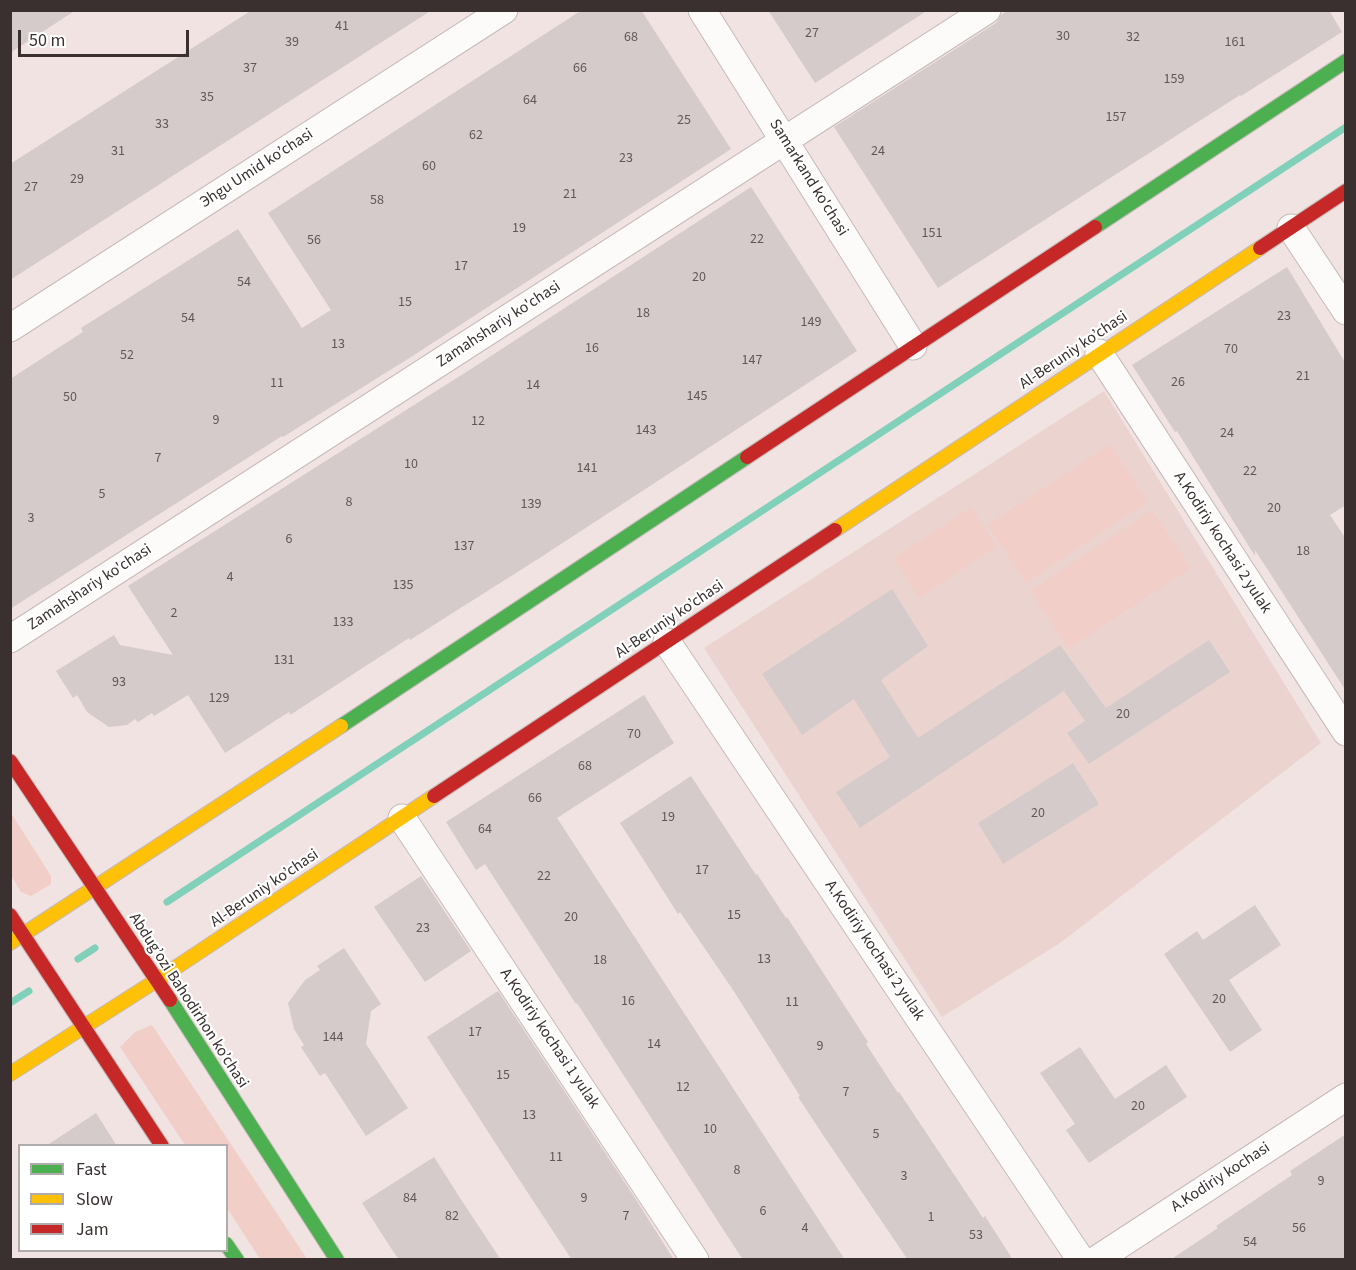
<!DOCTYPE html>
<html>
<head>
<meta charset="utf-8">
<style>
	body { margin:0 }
	#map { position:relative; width:1356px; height:1270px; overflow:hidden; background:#f0e3e1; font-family:"Source Sans 3",sans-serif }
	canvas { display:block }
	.frame { position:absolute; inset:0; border:12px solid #39302f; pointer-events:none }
	.legend { position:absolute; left:18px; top:1144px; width:210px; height:108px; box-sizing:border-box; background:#fff; border:2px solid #b0acac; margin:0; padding:8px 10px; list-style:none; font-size:18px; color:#39302f }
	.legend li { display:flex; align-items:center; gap:12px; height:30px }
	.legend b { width:30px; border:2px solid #b0acac }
	.scale { position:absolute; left:18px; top:30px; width:171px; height:27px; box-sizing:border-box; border:3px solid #39302f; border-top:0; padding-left:8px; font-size:18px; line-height:21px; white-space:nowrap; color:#39302f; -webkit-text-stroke:4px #fff; paint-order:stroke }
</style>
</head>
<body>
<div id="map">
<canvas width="1356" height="1270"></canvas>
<div class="frame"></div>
<ul class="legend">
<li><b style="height:8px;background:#4caf50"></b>Fast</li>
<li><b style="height:8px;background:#ffc107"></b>Slow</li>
<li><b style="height:8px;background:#c62828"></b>Jam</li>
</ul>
<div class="scale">50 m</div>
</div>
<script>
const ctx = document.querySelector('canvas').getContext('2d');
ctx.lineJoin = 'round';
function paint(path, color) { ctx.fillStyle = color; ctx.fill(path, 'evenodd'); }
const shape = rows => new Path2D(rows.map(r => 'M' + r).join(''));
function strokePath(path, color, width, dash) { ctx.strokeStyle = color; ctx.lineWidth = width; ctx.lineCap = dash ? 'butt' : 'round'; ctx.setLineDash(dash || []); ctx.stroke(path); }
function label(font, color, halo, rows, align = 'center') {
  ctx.font = font + ' "Source Sans 3",sans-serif'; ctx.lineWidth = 4.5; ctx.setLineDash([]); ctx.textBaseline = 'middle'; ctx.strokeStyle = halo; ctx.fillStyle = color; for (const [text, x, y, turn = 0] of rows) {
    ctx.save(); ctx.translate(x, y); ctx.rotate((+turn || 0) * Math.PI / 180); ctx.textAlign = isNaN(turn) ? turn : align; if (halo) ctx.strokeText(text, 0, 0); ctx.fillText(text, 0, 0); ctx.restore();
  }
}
paint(shape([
	[1104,391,1321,743,1060,943,942,1017,704,648]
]), '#ebd4d0');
paint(shape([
	[1110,444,1148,502,1026,583,987,525],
	[971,507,997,547,919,598,893,558],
	[1152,510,1191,568,1068,649,1030,591],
	[11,813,51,876,51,884,31,896,21,892,11,875],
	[152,1025,307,1259,260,1259,227,1208,226,1146,185,1145,120,1047,135,1032]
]), '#f2cec8');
strokePath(shape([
	[167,902,1346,127],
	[78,959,95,948],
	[10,1003,29,991]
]), '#81d1ba', 7);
paint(shape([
	[10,10,76,10,10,53],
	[252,10,432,10,10,280,10,164],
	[582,10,641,10,731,149,411,357,283,437,282,436,10,609,10,379,83,332,81,328,238,229,302,328,331,310,268,213],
	[768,10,928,10,815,83],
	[1009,10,1329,10,1342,32,1241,96,1240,95,938,288,834,127,996,23,1001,15],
	[751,187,857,351,538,559,410,640,409,638,290,715,289,712,225,753,188,695,154,716,152,713,138,722,135,719,127,725,109,727,87,712,77,695,73,698,56,671,114,635,120,645,173,655,128,586,471,369],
	[1287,267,1346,364,1346,505,1330,515,1346,539,1346,691,1255,550,1255,556,1177,431,1175,432,1132,365],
	[892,589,928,646,881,680,918,738,1060,645,1106,708,1209,640,1230,672,1089,764,1067,733,1085,721,1064,691,860,828,836,792,890,757,854,699,802,735,762,674],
	[644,695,674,743,557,818,845,1260,743,1260,577,1003,576,1004,485,864,476,870,446,822],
	[1073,763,1099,804,1003,864,978,823],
	[691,776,756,875,757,874,786,918,787,917,868,1042,866,1044,898,1093,899,1092,983,1218,985,1216,1013,1260,908,1260,823,1135,798,1097,800,1096,735,993,680,912,678,914,620,823],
	[421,876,471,951,425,982,374,907],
	[1255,905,1281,945,1229,980,1262,1030,1230,1052,1164,954,1197,931,1203,940],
	[344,948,381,1004,371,1011,366,1044,408,1108,366,1136,325,1073,320,1076,301,1047,304,1045,294,1029,288,1003,305,980,320,970,317,966],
	[498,991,635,1198,674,1260,572,1260,505,1158,427,1037],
	[1080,1047,1115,1099,1166,1065,1187,1097,1089,1163,1066,1130,1075,1124,1040,1073],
	[96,1113,117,1146,46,1146],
	[1346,1134,1346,1260,1170,1260,1218,1228,1216,1226,1292,1175,1290,1171],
	[434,1157,460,1198,501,1260,399,1260,387,1242,362,1203]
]), '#d5cbca');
const street = shape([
	[702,10,913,346],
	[1291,228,1346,311],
	[10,328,504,10],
	[1099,353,1346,732],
	[10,639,987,10],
	[667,642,1081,1260],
	[402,818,695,1260],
	[1096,1260,1346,1097]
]);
const fast = shape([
	[1095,227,1346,61],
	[341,726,747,457],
	[170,1000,337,1260],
	[226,1244,237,1260]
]);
const slow = shape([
	[835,530,1260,248],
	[10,943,341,726],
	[10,1074,157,980,434,796]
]);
const jam = shape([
	[1260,248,1346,191],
	[747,457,1095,227],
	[10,761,170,1000],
	[434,796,835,530],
	[10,915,162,1146]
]);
strokePath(street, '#c5bbb9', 29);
strokePath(fast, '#c5bbb9', 16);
strokePath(slow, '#c5bbb9', 16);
strokePath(jam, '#c5bbb9', 16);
strokePath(street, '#fdfbfa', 27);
strokePath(fast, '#4caf50', 14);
strokePath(slow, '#ffc107', 14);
strokePath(jam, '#c62828', 14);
label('14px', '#615856', null, [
	["41",342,27],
	["27",812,34],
	["30",1063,37],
	["68",631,38],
	["32",1133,38],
	["39",292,43],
	["161",1235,43],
	["37",250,69],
	["66",580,69],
	["159",1174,80],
	["35",207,98],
	["64",530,101],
	["157",1116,118],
	["25",684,121],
	["33",162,125],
	["62",476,136],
	["31",118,152],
	["24",878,152],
	["23",626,159],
	["60",429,167],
	["29",77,180],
	["27",31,188],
	["21",570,195],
	["58",377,201],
	["19",519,229],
	["151",932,234],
	["22",757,240],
	["56",314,241],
	["17",461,267],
	["20",699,278],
	["54",244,283],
	["15",405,303],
	["18",643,314],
	["23",1284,317],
	["54",188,319],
	["149",811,323],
	["13",338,345],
	["16",592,349],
	["70",1231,350],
	["52",127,356],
	["147",752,361],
	["21",1303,377],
	["26",1178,383],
	["11",277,384],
	["14",533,386],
	["145",697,397],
	["50",70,398],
	["9",216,421],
	["12",478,422],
	["143",646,431],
	["24",1227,434],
	["7",158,459],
	["10",411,465],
	["141",587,469],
	["22",1250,472],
	["5",102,495],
	["8",349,503],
	["139",531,505],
	["20",1274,509],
	["3",31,519],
	["6",289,540],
	["137",464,547],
	["18",1303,552],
	["4",230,578],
	["135",403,586],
	["2",174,614],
	["133",343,623],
	["131",284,661],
	["93",119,683],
	["129",219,699],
	["20",1123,715],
	["70",634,735],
	["68",585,767],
	["66",535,799],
	["20",1038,814],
	["19",668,818],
	["64",485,830],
	["17",702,871],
	["22",544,877],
	["15",734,916],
	["20",571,918],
	["23",423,929],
	["13",764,960],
	["18",600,961],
	["20",1219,1000],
	["16",628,1002],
	["11",792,1003],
	["17",475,1033],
	["144",333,1038],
	["14",654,1045],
	["9",820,1047],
	["15",503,1076],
	["12",683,1088],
	["7",846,1093],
	["20",1138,1107],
	["13",529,1116],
	["10",710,1130],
	["5",876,1135],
	["11",556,1158],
	["8",737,1171],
	["3",904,1177],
	["9",1321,1182],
	["84",410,1199],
	["9",584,1199],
	["6",763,1212],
	["82",452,1217],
	["7",626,1217],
	["1",931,1218],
	["4",805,1229],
	["56",1299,1229],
	["53",976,1236],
	["54",1250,1243]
]);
label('16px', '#39302f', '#fff', [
	["Эhgu Umid ko’chasi",257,169,-33],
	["Samarkand ko'chasi",808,178,58],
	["Zamahshariy ko'chasi",499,325,-33],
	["Al-Beruniy ko’chasi",1074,351,-34],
	["A.Kodiriy kochasi 2 yulak",1222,543,57],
	["Zamahshariy ko'chasi",90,588,-33],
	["Al-Beruniy ko’chasi",670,620,-34],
	["Al-Beruniy ko’chasi",265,889,-34],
	["A.Kodiriy kochasi 2 yulak",874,951,56],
	["Abdug’ozi Bahodirhon ko’chasi",188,1001,57],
	["A.Kodiriy kochasi 1 yulak",549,1039,56],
	["A.Kodiriy kochasi",1221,1178,-33]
]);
</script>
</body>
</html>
